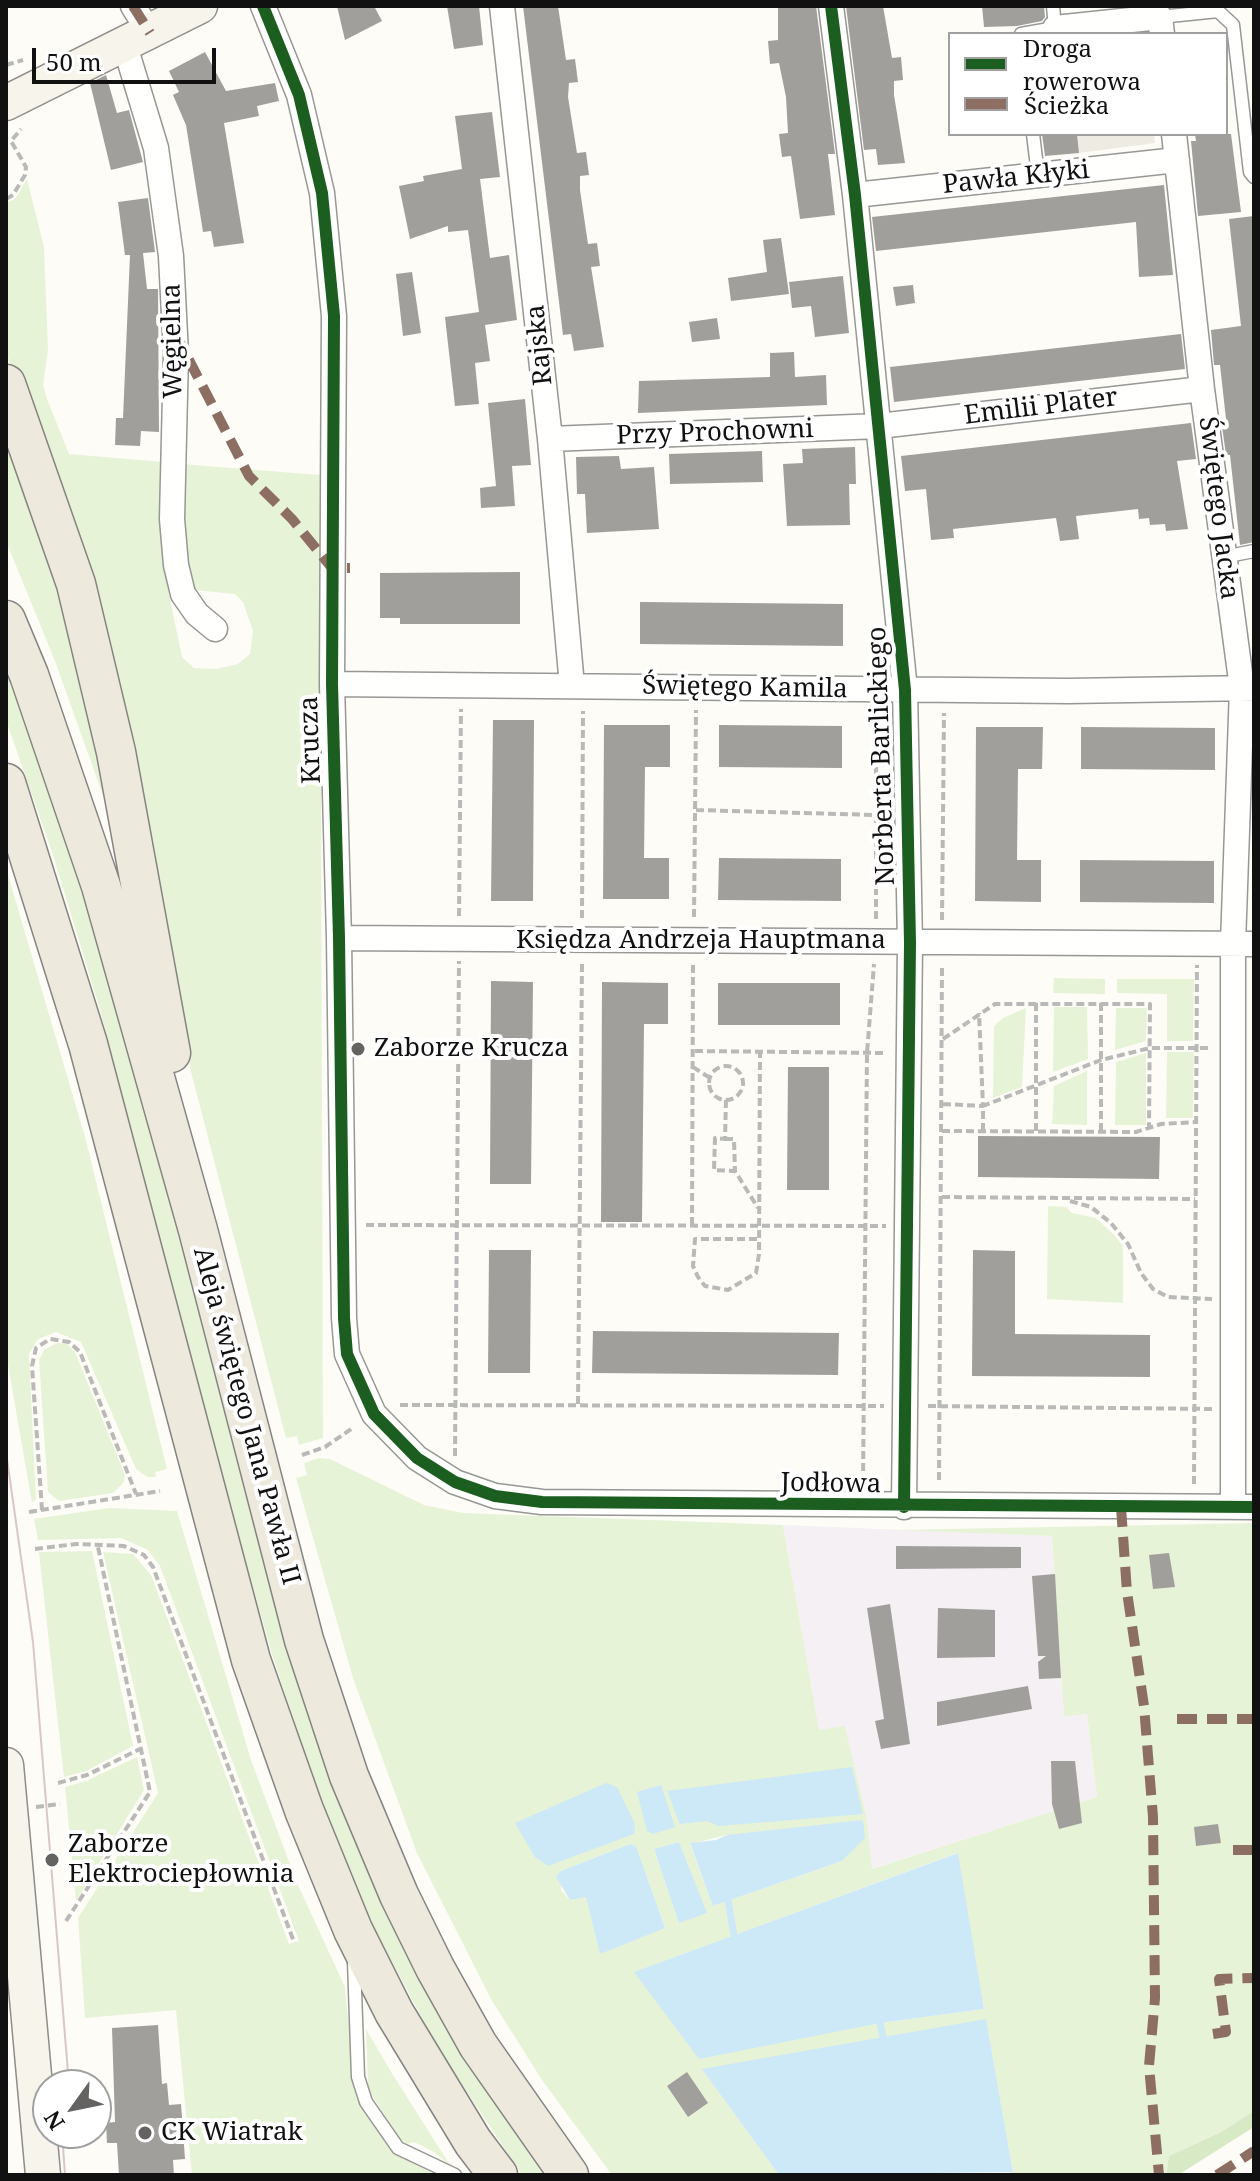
<!DOCTYPE html>
<html>
<head>
<meta charset="utf-8">
<style>
	body { margin:0 }
	#map { position:relative; width:1260px; height:2181px; overflow:hidden; background:#fdfcf7; font-family:"Noto Serif",serif }
	canvas { display:block }
	.frame { position:absolute; inset:0; border:8px solid #111; pointer-events:none }
	.legend { position:absolute; left:948px; top:32px; width:280px; height:104px; box-sizing:border-box; background:#fff; border:2px solid #a0a0a0; margin:0; padding:10px 14px; list-style:none; font-size:24px; color:#111 }
	.legend li { display:flex; align-items:center; gap:16px; height:40px }
	.legend b { width:40px; border:2px solid #a0a0a0 }
	.north { position:absolute; left:32px; top:2069px; width:80px; height:80px; box-sizing:border-box; background:#fff; border:2px solid #a0a0a0; border-radius:50%; rotate:237deg; font-size:22px; font-weight:700; line-height:32px; text-align:center; color:#111 }
	.north::after { content:''; display:block; margin:auto; width:28px; height:36px; background:#646362; clip-path:polygon(50% 0,100% 100%,50% 72%,0 100%) }
	.scale { position:absolute; left:32px; top:48px; width:184px; height:36px; box-sizing:border-box; border:4px solid #111; border-top:0; padding-left:10px; font-size:24px; line-height:28px; white-space:nowrap; color:#111; -webkit-text-stroke:6px #fff; paint-order:stroke }
</style>
</head>
<body>
<div id="map">
<canvas width="1260" height="2181"></canvas>
<div class="frame"></div>
<ul class="legend">
<li><b style="height:10px;background:#1b5e20"></b>Droga rowerowa</li>
<li><b style="height:10px;background:#8d6e63"></b>Ścieżka</li>
</ul>
<div class="north">N</div>
<div class="scale">50 m</div>
</div>
<script>
const ctx = document.querySelector('canvas').getContext('2d');
ctx.lineJoin = 'round';
function paint(path, color) { ctx.fillStyle = color; ctx.fill(path, 'evenodd'); }
const shape = rows => new Path2D(rows.map(r => 'M' + r).join(''));
function strokePath(path, color, width, dash) { ctx.strokeStyle = color; ctx.lineWidth = width; ctx.lineCap = dash ? 'butt' : 'round'; ctx.setLineDash(dash || []); ctx.stroke(path); }
function label(font, color, halo, rows, align = 'center') {
  ctx.font = font + ' "Noto Serif",serif'; ctx.lineWidth = 8; ctx.setLineDash([]); ctx.textBaseline = 'middle'; ctx.strokeStyle = halo; ctx.fillStyle = color; for (const [text, x, y, turn = 0] of rows) {
    ctx.save(); ctx.translate(x, y); ctx.rotate((+turn || 0) * Math.PI / 180); ctx.textAlign = isNaN(turn) ? turn : align; if (halo) ctx.strokeText(text, 0, 0); ctx.fillText(text, 0, 0); ctx.restore();
  }
}
paint(shape([
	[783,1525,1052,1536,1064,1717,1087,1714,1097,1797,871,1869,866,1815,845,1727,819,1731]
]), '#f5f0f3');
paint(shape([
	[27,179,44,247,48,350,43,385,47,399,69,454,163,462,166,580,182,657,194,668,216,669,238,664,250,654,253,631,243,602,235,594,194,590,181,558,181,464,320,475,323,1438,299,1445,297,1436,286,1438,188,1060,32,417,6,353,6,203,15,199],
	[6,413,78,642,106,804,55,661,6,541],
	[6,670,98,939,142,1093,252,1520,336,1790,371,1878,421,1982,470,2067,544,2175,522,2175,436,2045,372,1923,317,1789,272,1654,227,1496,100,1010,53,855,6,720],
	[6,868,85,1137,167,1469,155,1472,156,1477,147,1477,136,1469,81,1342,56,1332,38,1339,29,1354,36,1499,32,1503,6,1353],
	[1054,978,1105,979,1105,994,1053,993],
	[1117,979,1194,979,1193,1041,1167,1041,1167,994,1117,993],
	[1054,1007,1087,1007,1088,1059,1053,1072],
	[1026,1008,1022,1087,993,1098,994,1026,1003,1018],
	[1116,1008,1147,1008,1146,1041,1115,1050],
	[1167,1052,1194,1052,1193,1118,1166,1118],
	[1146,1053,1146,1125,1115,1125,1116,1062],
	[1087,1071,1087,1125,1052,1124,1054,1086],
	[1048,1206,1066,1207,1072,1213,1096,1218,1116,1237,1123,1246,1123,1303,1047,1299],
	[57,1343,67,1344,75,1352,125,1475,124,1482,113,1493,59,1501,48,1492,39,1360,44,1350],
	[319,1458,330,1459,424,1505,463,1513,783,1525,819,1730,845,1726,866,1815,872,1869,1097,1797,1087,1714,1064,1717,1052,1536,897,1530,1254,1523,1254,2111,1221,2132,1169,2156,1166,2175,997,2175,1013,2172,986,2020,703,2070,779,2175,612,2175,542,2080,491,1999,417,1853,353,1678,296,1478,307,1475,304,1463],
	[727,1835,842,1861,713,1906,690,1844],
	[679,1842,706,1912,679,1922,654,1849],
	[630,1844,636,1846,665,1928,600,1953,586,1896,570,1900,561,1890,561,1871],
	[957,1853,984,2009,880,2023,635,1972],
	[109,1508,177,1511,251,1760,297,1883,345,1987,356,2097,392,2152,435,2175,192,2175,176,2010,85,2018,78,1918,158,1793,103,1552,133,1554,151,1575,289,1944,299,1941,160,1566,148,1550,121,1538,38,1540,34,1519],
	[92,1551,133,1746,86,1771,64,1777,39,1552],
	[137,1757,144,1790,76,1901,65,1787,86,1781],
	[366,2029,393,2075,450,2165,434,2152,414,2142,407,2144,398,2137,373,2097,368,2086]
]), '#e7f3d7');
paint(shape([
	[1254,2111,1254,2127,1178,2175,1166,2175,1169,2156,1221,2132]
]), '#d8eac5');
paint(shape([
	[1077,134,1154,134,1155,143,1079,153]
]), '#edebe2');
paint(shape([
	[852,1767,863,1814,719,1826,707,1821,680,1824,667,1791],
	[606,1783,617,1787,635,1824,634,1834,548,1866,535,1857,515,1823],
	[661,1785,675,1827,653,1834,647,1831,637,1792],
	[863,1820,865,1838,842,1861,713,1906,690,1843,716,1840,727,1835],
	[679,1842,707,1913,679,1923,654,1849],
	[630,1844,636,1846,665,1928,600,1954,586,1897,570,1900,556,1877,561,1871],
	[958,1853,984,2009,880,2023,699,2059,634,1972],
	[986,2019,1013,2172,779,2175,702,2069]
]), '#cde8f7');
strokePath(shape([
	[728,1900,734,1936],
	[880,2023,883,2037]
]), '#cde8f7', 7);
paint(shape([
	[337,6,374,6,382,21,345,40],
	[447,6,479,6,483,45,454,49],
	[523,6,558,6,566,60,575,59,578,82,569,83,568,97,577,153,586,152,589,175,580,176,580,190,588,244,597,243,600,266,591,267,604,347,574,351,571,334,563,335],
	[778,6,816,6,835,154,828,154,835,215,800,219,791,156,782,157,779,134,788,133,786,97,779,63,770,64,768,41,778,40],
	[846,6,883,6,892,58,901,57,903,80,894,81,894,95,905,163,878,165,876,149,864,150],
	[982,6,1044,6,1045,17,1042,21,1017,26,984,27],
	[205,52,226,91,275,83,279,101,257,106,259,116,224,123,244,243,214,247,211,231,203,232,186,125,173,95,179,92,169,71],
	[106,75,117,113,129,110,143,162,111,170,90,83],
	[492,112,500,177,480,179,490,258,509,255,517,320,485,325,490,361,475,363,479,404,455,406,445,317,479,312,468,230,448,232,448,226,410,239,399,186,424,181,423,176,462,169,455,116],
	[1042,134,1077,134,1079,153,1045,156],
	[1195,134,1231,134,1241,212,1198,216,1191,141,1196,141],
	[1164,185,1173,275,1139,277,1136,222,876,251,872,217],
	[148,198,155,252,143,253,147,289,158,289,159,432,141,431,140,446,115,445,116,418,123,418,130,255,125,255,118,202],
	[1254,216,1254,542,1240,545,1230,455,1226,455,1221,419,1226,419,1220,365,1214,365,1211,330,1241,326,1229,219],
	[781,238,789,294,731,301,728,278,767,272,763,240],
	[412,272,421,333,403,336,396,274],
	[843,276,849,333,815,337,811,306,792,308,789,282],
	[913,285,915,303,896,306,893,287],
	[717,318,720,339,692,342,689,322],
	[1181,334,1185,369,894,402,890,367],
	[794,352,795,377,826,375,827,405,638,413,639,381,770,377,770,353],
	[525,399,531,465,512,466,515,506,481,508,480,488,496,486,488,403],
	[1191,423,1196,459,1177,461,1188,529,1166,531,1165,524,1150,525,1149,518,1139,519,1138,509,1076,516,1079,539,1060,541,1056,518,953,529,954,538,931,540,926,489,905,491,901,456],
	[855,447,856,484,849,484,850,525,787,526,783,464,803,463,802,449],
	[762,451,763,482,670,484,669,454],
	[619,456,621,469,654,467,659,529,587,533,585,494,577,494,576,457],
	[520,572,520,624,400,624,400,618,380,618,380,573],
	[640,602,843,604,843,646,640,644],
	[493,720,534,720,533,901,491,901],
	[604,725,670,725,670,767,645,767,644,858,669,858,669,899,603,899],
	[719,725,842,726,842,768,719,767],
	[976,727,1043,727,1042,769,1018,769,1017,860,1041,860,1041,902,975,901],
	[1081,727,1215,728,1215,770,1081,769],
	[719,858,841,859,841,901,718,900],
	[1080,860,1214,861,1214,903,1080,902],
	[491,981,533,982,531,1184,490,1184],
	[602,982,668,983,668,1024,644,1024,642,1222,601,1222],
	[718,983,840,983,840,1025,718,1025],
	[788,1067,829,1067,829,1190,787,1190],
	[978,1136,1160,1137,1159,1179,978,1177],
	[489,1250,531,1250,530,1373,488,1373],
	[973,1250,1015,1251,1015,1334,1150,1335,1150,1377,972,1376],
	[593,1331,839,1333,838,1375,592,1373],
	[896,1546,1021,1547,1021,1568,896,1569],
	[1169,1553,1175,1587,1153,1589,1149,1555],
	[1055,1574,1061,1678,1039,1679,1038,1662,1046,1656,1038,1656,1032,1576],
	[890,1604,910,1744,881,1749,875,1721,884,1719,867,1608],
	[938,1608,995,1610,995,1657,937,1658],
	[1028,1686,1032,1709,937,1726,937,1702],
	[1051,1761,1075,1761,1082,1823,1059,1829,1052,1804],
	[1218,1824,1221,1843,1196,1846,1194,1827],
	[158,2025,162,2084,167,2083,169,2105,181,2104,185,2159,173,2160,174,2175,119,2175,117,2143,107,2143,106,2123,115,2122,112,2028],
	[687,2072,708,2103,688,2117,667,2086]
]), '#a19f9c');
const lane = shape([
	[1160,17,1218,11,1233,25,1250,172,1254,177],
	[1021,34,1055,28,1053,6],
	[1033,134,1038,175],
	[1223,557,1254,551],
	[354,1961,358,2077,366,2102,398,2148,455,2175],
	[43,2136,84,2133]
]);
const street = shape([
	[133,6,150,33],
	[263,6,299,95,322,193,334,316,332,684,339,938,344,1318,347,1354,374,1414,417,1458,455,1482,495,1496,542,1502,1254,1507],
	[502,6,550,439,572,686],
	[831,6,855,195,905,690,910,943,904,1507],
	[1055,28,1160,17,1162,34],
	[125,46,156,148,171,256,176,354,172,519,176,565,183,594,197,614,215,629],
	[1174,134,1202,389,1242,688,1233,944,1233,1507],
	[855,195,1177,160],
	[550,439,879,426,1202,389],
	[332,684,1068,691,1254,688],
	[339,938,1254,944]
]);
const secondary = shape([
	[6,103,200,6],
	[6,1765,43,2175]
]);
const primary = shape([
	[6,384,76,584,116,752,171,1053],
	[6,620,29,675,101,886,198,1230,304,1640,349,1776,399,1895,435,1968,478,2045,569,2175],
	[6,783,88,1044,251,1660,304,1810,353,1930,394,2012,473,2142,498,2175]
]);
strokePath(lane, '#979795', 15);
strokePath(street, '#979795', 27);
strokePath(secondary, '#8e8d8b', 37);
strokePath(primary, '#858482', 41);
strokePath(shape([
	[6,65,23,60],
	[6,199,13,195,25,175,26,167,11,141,21,129],
	[696,810,875,815],
	[459,916,461,709],
	[694,917,696,710],
	[582,918,583,711],
	[876,919,876,712],
	[942,920,944,713],
	[943,1039,995,1004,1150,1004,1149,1128],
	[695,1051,886,1053],
	'709 1083a17 17 0 1 1 34 0a17 17 0 1 1-34 0Z',
	[693,1067,710,1078],
	[726,1100,725,1139,715,1138,714,1170,735,1171,758,1208],
	[943,1104,983,1106,979,1013],
	[942,1131,1136,1132,1161,1124,1197,1122],
	[983,1131,983,1106,1101,1060,1150,1048,1212,1048],
	[1036,1131,1036,1003],
	[1101,1131,1101,1003],
	[725,1139,734,1139,735,1171],
	[942,1197,1195,1199],
	[1070,1201,1091,1207,1111,1223,1128,1244,1141,1273,1153,1289,1168,1297,1212,1299],
	[366,1225,886,1226],
	[692,1225,693,962],
	[757,1239,695,1239,693,1266,698,1277,705,1286,728,1290,756,1273,759,1254,760,1052],
	[578,1404,582,963],
	[400,1405,884,1406],
	[928,1406,1212,1409],
	[302,1455,325,1447,354,1427],
	[455,1456,459,961],
	[939,1480,942,965],
	[863,1483,867,1053,874,964],
	[1194,1484,1197,965],
	[42,1510,32,1366,36,1348,50,1339,69,1342,80,1352,136,1494],
	[29,1512,160,1491],
	[35,1549,76,1544,124,1546,144,1555,153,1567,294,1942],
	[58,1783,87,1775,140,1749],
	[36,1807,60,1804],
	[66,1921,150,1792,98,1547]
]), '#b9b9b8', 4, [8, 4]);
strokePath(lane, '#fffffe', 12);
strokePath(street, '#fffffe', 24);
strokePath(secondary, '#f6f4eb', 34);
strokePath(primary, '#ede9dc', 38);
strokePath(shape([
	[6,1452,33,1642,69,2085],
	[62,2133,65,2175]
]), '#d9c6c7', 2);
strokePath(shape([
	[133,6,150,33],
	[175,333,249,476,292,519,332,568,350,568],
	[1121,1507,1127,1592,1144,1706,1153,1817,1155,1998,1149,2066,1159,2175],
	[1177,1719,1254,1719],
	[1233,1850,1254,1850],
	[1213,2034,1226,2032,1219,1979,1254,1978],
	[1217,2175,1254,2151]
]), '#8d6e63', 10, [20, 10]);
strokePath(shape([
	[263,6,299,95,322,193,334,316,332,684,339,938,344,1318,347,1354,374,1414,417,1458,455,1482,495,1496,542,1502,1254,1507],
	[831,6,855,195,905,690,910,943,904,1507]
]), '#1b5e20', 12);
for (const [x, y, r, color] of [
	[358,1049,8,"#646362"],
	[52,1860,8,"#646362"],
	[145,2133,8,"#646362"]
]) { const dot = new Path2D(); dot.arc(x, y, r, 0, 2 * Math.PI); ctx.fillStyle = color; ctx.fill(dot); strokePath(dot, '#fff', 3); }
label('26px', '#111', '#fff', [
	["Pawła Kłyki",1016,178,-6],
	["Węgielna",173,341,-91],
	["Rajska",540,345,-96],
	["Emilii Plater",1041,407,-7],
	["Przy Prochowni",715,433,-2],
	["Świętego Jacka",1218,508,83],
	["Świętego Kamila",745,688,1],
	["Krucza",311,740,-92],
	["Norberta Barlickiego",882,756,-92],
	["Księdza Andrzeja Hauptmana",701,941],
	["Aleja świętego Jana Pawła II",246,1416,75],
	["Jodłowa",831,1484,1]
]);
label('26px', '#111', '#fff', [
	["Zaborze Krucza",374,1049],
	["Zaborze",68,1845],
	["Elektrociepłownia",68,1875],
	["CK Wiatrak",161,2133]
], 'left');
</script>
</body>
</html>
